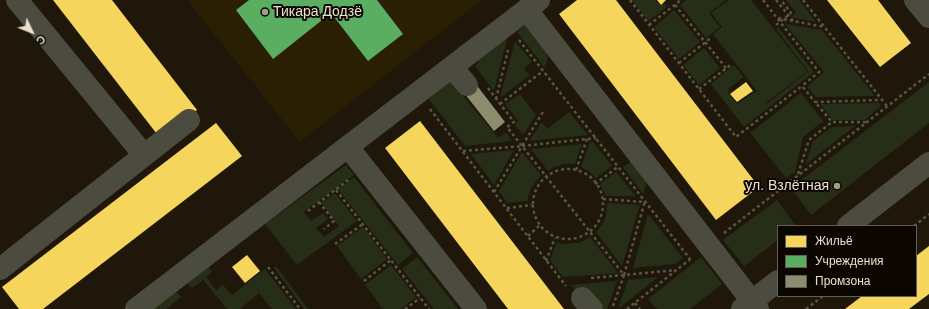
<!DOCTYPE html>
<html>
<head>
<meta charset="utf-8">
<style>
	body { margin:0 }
	#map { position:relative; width:929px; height:309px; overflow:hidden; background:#1f1709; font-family:Helvetica,sans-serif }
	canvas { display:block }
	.legend { position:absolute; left:777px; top:225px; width:140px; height:72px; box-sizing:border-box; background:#0b0600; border:1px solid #645d53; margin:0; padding:5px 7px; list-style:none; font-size:12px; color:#eae0cf }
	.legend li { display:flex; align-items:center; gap:8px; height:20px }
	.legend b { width:20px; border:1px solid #645d53 }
	.north { position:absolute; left:12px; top:12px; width:40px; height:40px; -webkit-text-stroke:3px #0b0600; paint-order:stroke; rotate:133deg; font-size:11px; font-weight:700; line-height:16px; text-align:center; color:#eae0cf }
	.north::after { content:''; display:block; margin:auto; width:14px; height:18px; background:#eae0cf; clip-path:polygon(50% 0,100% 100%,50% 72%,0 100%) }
</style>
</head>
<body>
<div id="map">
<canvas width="929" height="309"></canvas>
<ul class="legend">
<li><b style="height:11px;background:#f6d55c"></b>Жильё</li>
<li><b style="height:11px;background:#5aae61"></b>Учреждения</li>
<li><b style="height:11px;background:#8c8c6e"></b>Промзона</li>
</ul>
<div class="north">С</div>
</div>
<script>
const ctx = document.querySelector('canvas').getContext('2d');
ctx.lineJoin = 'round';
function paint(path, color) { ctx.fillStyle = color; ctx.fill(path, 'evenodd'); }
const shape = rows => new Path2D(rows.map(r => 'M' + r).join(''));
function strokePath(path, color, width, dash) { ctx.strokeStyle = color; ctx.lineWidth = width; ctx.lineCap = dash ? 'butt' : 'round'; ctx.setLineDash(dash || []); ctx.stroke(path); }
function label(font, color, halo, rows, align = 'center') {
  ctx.font = font + ' Helvetica,sans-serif'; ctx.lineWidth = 4; ctx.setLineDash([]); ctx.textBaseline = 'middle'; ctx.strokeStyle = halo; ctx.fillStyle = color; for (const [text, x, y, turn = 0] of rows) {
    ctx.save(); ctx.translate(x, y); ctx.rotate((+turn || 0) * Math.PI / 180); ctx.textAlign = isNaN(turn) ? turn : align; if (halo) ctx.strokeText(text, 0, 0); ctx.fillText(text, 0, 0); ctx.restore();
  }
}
paint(shape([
	[187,0,482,0,300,142]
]), '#2a1e03');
paint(shape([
	[632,0,655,0,660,6,664,3,667,7,648,21],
	[687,0,726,0,709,13,720,27,706,38,680,5],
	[729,0,751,0,807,71,766,103,713,34,722,27,711,13],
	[786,0,799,0,816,22,791,17,796,13],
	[674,10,700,42,679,59,654,27],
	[526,24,549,53,545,68,517,32],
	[785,24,822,30,875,96,816,97,807,87,824,72],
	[778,27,814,72,744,127,711,84,734,65,744,77,728,89,730,92,728,93,737,104,756,91,767,104,808,71,776,29],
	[508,35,494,91,475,66,479,62,477,59],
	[515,41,532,62,524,69,530,75,500,98],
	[704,48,720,68,699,85,683,65],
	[451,81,498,138,506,133,512,141,465,146,428,98,442,86,444,87],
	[929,82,929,123,811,215,791,188],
	[801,93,823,121,803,137,795,172,786,178,750,133],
	[520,94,536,115,523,135,515,125,518,121,505,104],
	[879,103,881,106,865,120,833,120,820,104],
	[569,112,588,135,529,141,542,122,547,129],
	[855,126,806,164,813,141,832,127],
	[590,142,593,142,612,166,596,178,590,172,581,167],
	[582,144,575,164,564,164,554,167,548,171,531,149],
	[514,150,494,185,471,154],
	[522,152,541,175,531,188,528,197,528,201,507,203,499,191],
	[632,161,647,180,643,194,623,167],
	[346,165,354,175,304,212,311,221,323,213,328,219,316,228,324,237,339,226,321,203,335,193,357,221,297,265,265,224],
	[616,172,636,196,606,196,600,184],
	[354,177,413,253,398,265,338,189],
	[777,200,796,226,778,226,778,240,744,266,723,240],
	[607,203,640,205,622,266,596,232,604,222,606,215],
	[648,214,683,258,675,264,633,268],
	[363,227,387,259,361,279,337,246],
	[590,237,618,273,563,277,550,260,557,242,563,244,575,243,580,243],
	[417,257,458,309,434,309,402,269],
	[701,257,722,284,690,309,657,309,648,299],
	[205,262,212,272,206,277,216,290,223,285,232,295,265,269,296,309,272,309,259,293,240,309,227,309,203,280,192,288,183,279],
	[391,265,416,297,401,309,383,309,365,285],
	[276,266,308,309,304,309,274,268],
	[658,277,618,309,628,280],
	[617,281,607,309,599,309,587,293,574,289,571,285],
	[172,287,181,297,166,309,155,309,150,303]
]), '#262e18');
paint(shape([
	[53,0,112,0,197,110,160,138],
	[577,0,616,0,759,187,716,220,559,14],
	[657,0,666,0,661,5],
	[827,0,878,0,911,43,880,67],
	[746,82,753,91,737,102,730,94],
	[420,121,564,309,508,309,385,148],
	[216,123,242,156,43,309,19,309,2,287],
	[929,246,929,294,909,309,845,309,862,296,916,296,916,256],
	[247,255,260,271,245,283,232,267]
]), '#f6d55c');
paint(shape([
	[249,0,377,0,403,34,368,61,331,13,273,59,236,10]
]), '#5aae61');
paint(shape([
	[475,83,505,122,494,131,464,93]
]), '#8c8c6e');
strokePath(shape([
	[630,0,736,137,802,86,815,102],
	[763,0,819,72,802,86],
	[776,0,793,21],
	[803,0,887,106],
	[675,5,726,68],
	[778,18,824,27],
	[649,25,681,0],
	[776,25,791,13,781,0],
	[519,40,690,259],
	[679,63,712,37],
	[488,88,514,122,507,127,624,275],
	[699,89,732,64],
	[496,99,508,50],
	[500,104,543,71],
	[430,109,566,286],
	[866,122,832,122,815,102,881,100],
	[463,151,522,146,543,112],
	'533 204a35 35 0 1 1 70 0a35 35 0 1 1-70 0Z',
	[576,170,587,139],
	[798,174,809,140,832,122],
	[595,184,619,166],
	[336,190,429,309],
	[494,192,522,146,596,138],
	[603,199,644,202],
	[319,202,334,221,324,229],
	[507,208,532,205],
	[308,211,348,180],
	[914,226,929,214],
	[724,233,929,74],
	[528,236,539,226],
	[335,244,363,224],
	[546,261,555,238],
	[268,267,300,309],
	[624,275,645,201],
	[591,278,624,275],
	[364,281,391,260],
	[635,303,640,309],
	[613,306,624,275,676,270],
	[405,309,420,298],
	[627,309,693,257],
	[806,309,823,296]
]), '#57554a', 2.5, [3, 3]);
strokePath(shape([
	[17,0,144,155],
	[915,0,929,17],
	[527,10,758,309],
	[452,67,467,85],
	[348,147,476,309],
	[848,226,929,163],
	[0,269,189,120],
	[582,298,592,309],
	[136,309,539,0],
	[742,309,778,281]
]), '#4b4b3f', 22);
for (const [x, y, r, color] of [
	[265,12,4,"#a39a8a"],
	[837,186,4,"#a39a8a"]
]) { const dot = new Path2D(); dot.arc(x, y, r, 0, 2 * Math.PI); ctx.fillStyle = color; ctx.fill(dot); strokePath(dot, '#0b0600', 1.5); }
label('14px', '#eae0cf', '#0b0600', [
	["Тикара Додзё",273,12],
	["ул. Взлётная",829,186,"right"]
], 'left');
</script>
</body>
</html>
